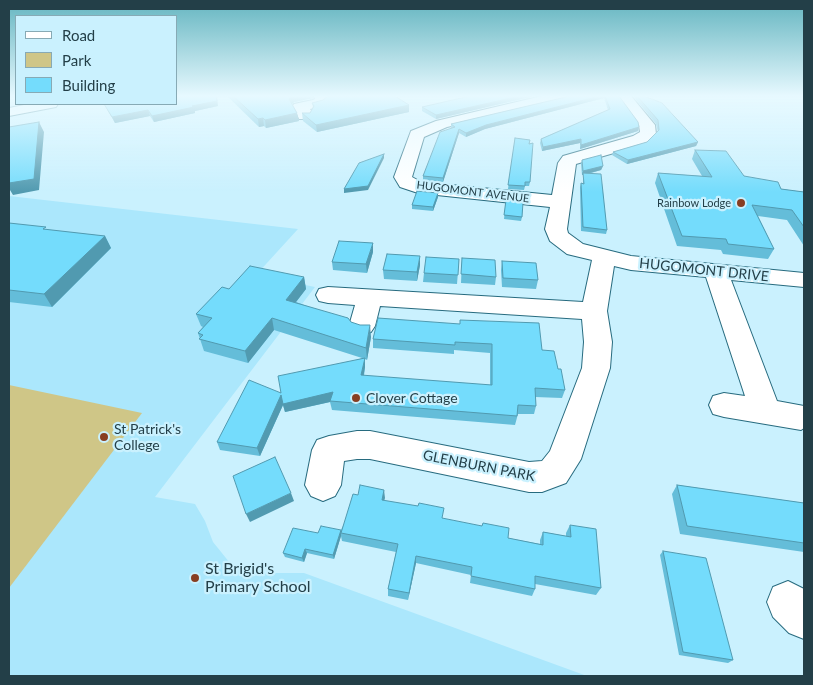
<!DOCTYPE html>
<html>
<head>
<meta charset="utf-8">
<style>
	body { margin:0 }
	#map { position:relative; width:813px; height:685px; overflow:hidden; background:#caf1fe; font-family:Lato,sans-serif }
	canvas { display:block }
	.frame { position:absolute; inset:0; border:10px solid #233f48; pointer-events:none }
	.legend { position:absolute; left:15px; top:15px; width:162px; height:90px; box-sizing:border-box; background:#caf1fe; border:1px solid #87aab5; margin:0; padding:6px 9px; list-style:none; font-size:15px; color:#233f48 }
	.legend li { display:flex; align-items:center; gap:10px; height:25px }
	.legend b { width:25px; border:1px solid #87aab5 }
</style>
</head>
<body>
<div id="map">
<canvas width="813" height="685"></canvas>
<div class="frame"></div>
<ul class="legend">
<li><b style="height:6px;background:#fff"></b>Road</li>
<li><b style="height:14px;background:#cfc687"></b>Park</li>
<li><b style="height:14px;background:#74dcfc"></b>Building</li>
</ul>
</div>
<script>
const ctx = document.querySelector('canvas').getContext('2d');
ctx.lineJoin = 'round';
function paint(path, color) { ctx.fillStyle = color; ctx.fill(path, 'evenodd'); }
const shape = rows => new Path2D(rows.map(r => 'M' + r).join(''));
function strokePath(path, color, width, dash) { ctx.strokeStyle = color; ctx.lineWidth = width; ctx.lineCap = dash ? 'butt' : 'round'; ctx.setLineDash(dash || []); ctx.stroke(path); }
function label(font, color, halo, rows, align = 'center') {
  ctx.font = font + ' Lato,sans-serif'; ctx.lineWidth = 4.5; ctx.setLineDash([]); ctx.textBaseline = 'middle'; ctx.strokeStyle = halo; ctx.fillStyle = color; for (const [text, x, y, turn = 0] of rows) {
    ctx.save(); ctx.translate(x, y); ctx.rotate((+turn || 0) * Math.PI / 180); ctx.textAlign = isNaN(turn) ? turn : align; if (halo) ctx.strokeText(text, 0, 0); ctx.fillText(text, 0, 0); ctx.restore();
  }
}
paint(shape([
	[9,196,298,229,256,275,315,287,155,497,195,504,205,521,213,542,230,563,258,573,304,573,587,676,9,676]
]), '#abe7fc');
paint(shape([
	[9,385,142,413,9,588]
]), '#cfc687');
const minor = shape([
	[314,96,328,96,330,100,323,106,310,109,313,113,309,119,299,119,297,114,292,107,294,104,313,100,315,99,314,96],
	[542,96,567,96,565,99,447,127,424,137,412,177,421,182,552,195,558,163,563,156,633,136,640,132,639,125,617,96,631,96,655,125,656,134,645,144,576,164,567,229,568,233,583,244,631,256,804,273,804,287,731,280,777,401,804,406,804,428,801,430,724,417,713,414,709,405,713,396,724,393,745,396,706,277,631,270,614,266,607,311,612,342,610,368,581,459,566,483,542,492,529,492,370,459,357,459,344,461,341,485,335,496,323,501,311,496,305,485,312,450,317,440,329,436,357,431,370,431,529,462,542,461,550,451,582,368,584,342,582,319,380,306,375,326,371,332,362,335,353,332,349,326,355,305,328,303,319,301,316,295,319,289,328,287,583,302,592,260,567,254,550,241,545,229,550,207,418,193,400,187,394,177,411,131,436,121,542,96],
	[788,581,804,589,804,639,789,633,773,617,767,602,773,587,788,581]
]);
const major = shape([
	[29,104,58,104,56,107,9,116,9,108,29,104]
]);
strokePath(minor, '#276b7f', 2);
strokePath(major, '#276b7f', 2);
paint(minor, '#fff');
paint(major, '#fff');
paint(shape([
	[227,96,313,96,313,98,294,102,292,104,299,121,266,128,264,126,259,127],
	[470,96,534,96,436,119,422,111,422,107],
	[567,96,619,96,638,131,580,149,580,143,542,151,540,143,541,139,608,110,604,98,485,129,466,137,459,133,443,182,423,180,423,176,451,128,451,124,566,97],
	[633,96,644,96,698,142,696,146,627,164,612,155,613,152,647,142,658,132,656,124],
	[323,100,409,105,409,112,317,132,303,121,302,113,310,113,313,107,312,103],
	[104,104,218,106,195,111,195,113,154,122,150,116,115,123],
	[515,138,529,144,530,182,529,186,525,186,524,190,508,189],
	[695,150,744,176,781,189,804,192,804,246,787,220,758,216,774,249,768,259,723,254,721,250,677,246,655,183,658,173,702,176,692,159],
	[582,160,603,166,601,170,588,174,607,230,606,234,581,231,580,187,581,183,583,184,583,175,582,175,581,164],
	[438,193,438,197,433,211,412,209,412,205],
	[506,200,522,217,521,221,504,219],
	[9,223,48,230,105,236,111,248,52,307,9,302],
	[373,252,367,273,333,270,332,262],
	[462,258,496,277,495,285,461,283],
	[459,259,457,284,423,282,424,273],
	[502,261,538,280,536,289,502,287,501,270],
	[420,265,417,281,384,279,383,270],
	[304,277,306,289,296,302,351,322,371,337,367,360,365,359,365,367,364,376,490,385,490,353,454,350,454,354,373,348,373,339,378,318,542,350,558,369,565,390,562,398,535,397,536,406,534,414,518,414,515,425,332,410,330,402,285,412,283,405,260,456,220,450,217,442,281,393,362,358,274,330,248,363,204,351,198,333,203,327,201,326,196,314,229,289],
	[677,485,804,503,804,552,680,534,672,494],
	[384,490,384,501,508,538,540,544,540,540,543,532,566,536,566,533,570,525,601,588,596,595,535,584,535,589,532,596,470,583,471,575,416,563,408,600,388,596,388,589,396,552,342,541,341,536,334,559,307,553,304,562,285,557,283,553,318,533,341,530,358,495],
	[663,551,733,660,728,663,679,655,660,555]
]), '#64bdd9');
paint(shape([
	[217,96,218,106,195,111,195,113,154,122,152,116],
	[292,96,313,96,313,98,294,102,290,106,289,99],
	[520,96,534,96,436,119,436,115],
	[600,96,604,96,604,98,485,129,466,137,466,133,486,125],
	[409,105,409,112,317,132,316,125],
	[148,110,150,116,115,123,112,117],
	[297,113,299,121,266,128,265,120],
	[263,118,264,126,259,127,258,119],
	[39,122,44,132,39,190,13,195,10,190,9,190,9,179],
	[639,127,638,131,580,149,581,145],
	[459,129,459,133,443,182,443,178],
	[581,139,580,143,542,151,543,147],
	[698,142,696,146,627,164,628,160],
	[384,154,384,158,368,190,344,193,344,189],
	[603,166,601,170,582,175,583,171],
	[438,193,438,197,433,211,433,207],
	[105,236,111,248,52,307,44,294],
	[373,243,373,252,367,273,366,264],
	[420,256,420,265,417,281,417,272],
	[304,277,306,289,289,311,286,300],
	[272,318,274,330,248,363,245,351],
	[370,325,371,337,367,360,366,348],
	[365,358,365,367,362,384,361,375],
	[333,392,330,402,285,412,283,405,260,456,257,448,281,395],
	[384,490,385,498,382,508,382,500],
	[291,493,294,501,250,522,246,514],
	[341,530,341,536,334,559,333,555],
	[305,549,307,553,304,562,302,558],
	[416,556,416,563,408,600,409,593]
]), '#519ab0');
const building = shape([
	[176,96,216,96,217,101,192,106,194,107,152,116,148,110,112,117,104,104,176,104,176,96],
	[233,96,292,96,289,99,297,113,265,120,263,118,258,119,233,96],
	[328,96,395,96,409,105,316,125,302,113,310,113,314,106,312,103,323,100,328,96],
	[470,96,520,96,436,115,422,107,470,96],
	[567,96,600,96,486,125,466,133,459,129,443,178,423,176,440,132,455,127,451,124,566,97,567,96],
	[605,96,619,96,638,122,639,127,581,145,581,139,543,147,541,139,610,109,605,96],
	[637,96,644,96,662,103,698,142,628,160,613,152,647,142,659,130,658,120,637,96],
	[39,122,34,179,9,183,9,127,39,122],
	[515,138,530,140,529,144,533,143,530,182,525,182,525,186,508,185,515,138],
	[695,150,726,151,744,176,778,182,781,189,804,192,804,227,792,210,752,205,774,249,728,244,726,239,682,236,658,173,712,177,695,150],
	[384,154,368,186,344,189,359,163,384,154],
	[601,155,603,166,583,171,582,160,601,155],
	[583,173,601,174,607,230,583,227,581,183,584,184,583,173],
	[417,191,438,193,433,207,412,205,417,191],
	[506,200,523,202,522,217,504,215,506,200],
	[9,223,46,227,43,229,105,236,44,294,9,290,9,223],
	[339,241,373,243,366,264,332,262,339,241],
	[387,254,420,256,417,272,383,270,387,254],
	[426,257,459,259,458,275,424,273,426,257],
	[462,258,495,260,496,277,461,274,462,258],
	[502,261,536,263,538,280,503,278,502,261],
	[250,266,304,277,286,300,348,318,351,322,360,325,370,325,366,348,272,318,245,351,199,339,203,335,198,333,212,318,196,314,222,287,229,289,250,266],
	[378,318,460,324,460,320,539,323,542,350,554,351,558,369,561,369,565,390,535,388,536,406,518,405,517,416,330,401,333,392,283,404,281,395,257,448,217,442,249,380,281,393,278,376,365,358,361,375,492,385,492,344,455,342,455,345,373,339,378,318],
	[275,457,291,493,246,514,233,476,275,457],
	[360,485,384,490,382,500,418,506,419,503,444,508,442,518,482,526,483,523,509,528,508,538,543,545,543,532,571,537,570,525,596,529,601,588,535,576,535,589,471,576,472,567,416,556,409,593,388,589,398,544,341,533,353,494,358,495,360,485],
	[677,485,804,503,804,543,687,526,677,485],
	[321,526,341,530,333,555,305,549,302,558,283,553,293,528,318,533,321,526],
	[663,551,706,558,733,660,683,652,663,551]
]);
paint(building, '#74dcfc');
strokePath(building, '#519ab0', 1);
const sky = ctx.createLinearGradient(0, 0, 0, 192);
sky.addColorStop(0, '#64b5c0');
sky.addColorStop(0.5, '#e7f9ff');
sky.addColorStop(1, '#e7f9ff00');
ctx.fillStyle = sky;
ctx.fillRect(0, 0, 813, 192);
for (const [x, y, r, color] of [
	[741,203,5,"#873e22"],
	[356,398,5,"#873e22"],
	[104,437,5,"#873e22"],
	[195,578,5,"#873e22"]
]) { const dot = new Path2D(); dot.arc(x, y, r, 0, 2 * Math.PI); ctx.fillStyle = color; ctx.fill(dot); strokePath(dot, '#caf1fe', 2); }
label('11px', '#233f48', '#caf1fe', [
	["HUGOMONT AVENUE",473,192,7]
]);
label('11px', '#233f48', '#caf1fe', [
	["Rainbow Lodge",731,203]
], 'right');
label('14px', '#233f48', '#caf1fe', [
	["HUGOMONT DRIVE",704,270,6],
	["GLENBURN PARK",479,466,11]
]);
label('14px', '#233f48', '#caf1fe', [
	["Clover Cottage",366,398],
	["St Patrick's",114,429],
	["College",114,445]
], 'left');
label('16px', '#233f48', '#caf1fe', [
	["St Brigid's",205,569],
	["Primary School",205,587]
], 'left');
</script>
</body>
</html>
